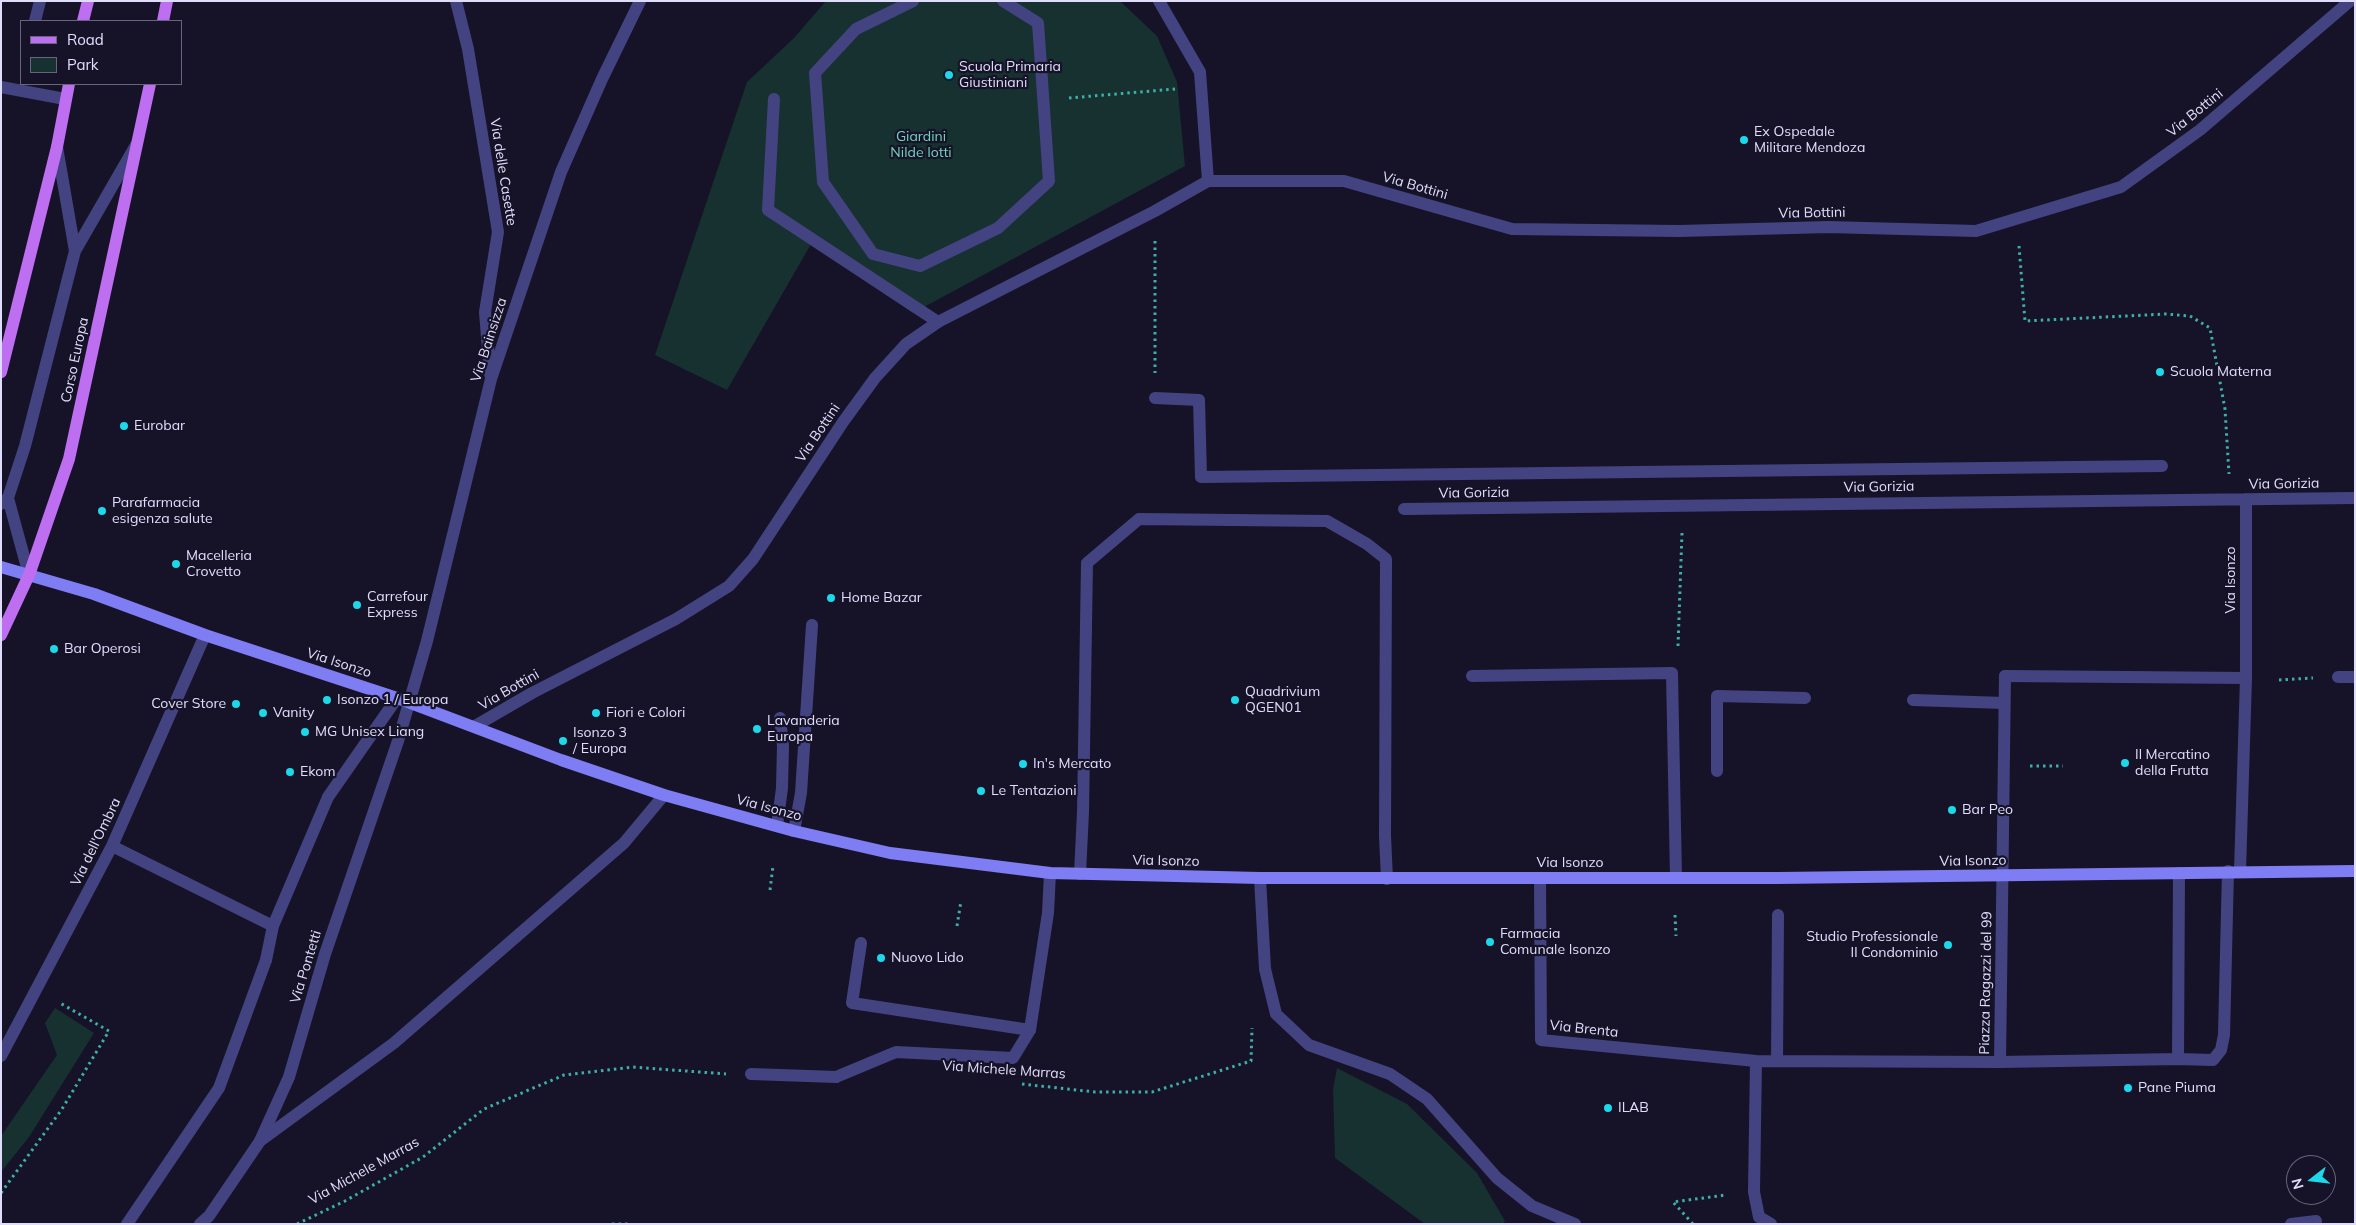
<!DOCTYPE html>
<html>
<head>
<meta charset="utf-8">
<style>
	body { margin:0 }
	#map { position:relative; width:2356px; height:1225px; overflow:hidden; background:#161328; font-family:Mulish,sans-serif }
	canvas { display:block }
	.frame { position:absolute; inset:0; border:2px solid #e0ddfc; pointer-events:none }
	.legend { position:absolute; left:20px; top:20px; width:162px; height:65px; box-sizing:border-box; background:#161328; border:1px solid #67647d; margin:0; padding:6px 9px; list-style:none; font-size:15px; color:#e0ddfc }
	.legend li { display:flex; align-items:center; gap:10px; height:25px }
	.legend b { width:25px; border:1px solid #67647d }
	.north { position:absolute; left:2286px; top:1155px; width:50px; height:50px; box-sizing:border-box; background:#161328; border:1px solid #67647d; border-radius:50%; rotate:254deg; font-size:14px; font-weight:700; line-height:20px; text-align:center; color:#e0ddfc }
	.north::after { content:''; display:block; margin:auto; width:18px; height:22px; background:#1cd8e9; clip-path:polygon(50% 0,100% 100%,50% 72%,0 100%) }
</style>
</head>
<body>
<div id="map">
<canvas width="2356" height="1225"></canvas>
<div class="frame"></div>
<ul class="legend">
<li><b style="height:6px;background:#be6ff1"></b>Road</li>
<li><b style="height:14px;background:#163130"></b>Park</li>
</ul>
<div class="north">N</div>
</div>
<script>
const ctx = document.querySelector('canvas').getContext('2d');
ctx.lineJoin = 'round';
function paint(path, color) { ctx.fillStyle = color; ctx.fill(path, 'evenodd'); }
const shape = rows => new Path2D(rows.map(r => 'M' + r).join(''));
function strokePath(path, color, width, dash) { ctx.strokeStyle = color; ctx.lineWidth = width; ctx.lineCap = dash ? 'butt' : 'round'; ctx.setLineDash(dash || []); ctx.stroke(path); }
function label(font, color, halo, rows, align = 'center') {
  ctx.font = font + ' Mulish,sans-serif'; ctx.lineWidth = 4.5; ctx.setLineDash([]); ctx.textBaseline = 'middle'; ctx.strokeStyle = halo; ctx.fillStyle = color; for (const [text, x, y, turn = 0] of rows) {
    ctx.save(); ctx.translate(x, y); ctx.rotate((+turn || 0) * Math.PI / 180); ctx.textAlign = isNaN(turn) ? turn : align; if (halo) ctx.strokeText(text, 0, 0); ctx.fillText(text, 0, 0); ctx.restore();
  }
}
paint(shape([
	[826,1,1120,1,1157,36,1177,82,1185,166,913,313,811,244,727,390,655,355,747,82,794,38],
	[55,1008,94,1033,29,1137,1,1172,1,1136,57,1055,45,1023],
	[1337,1068,1407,1104,1477,1173,1505,1221,1503,1224,1425,1224,1335,1158,1333,1089]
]), '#163130');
strokePath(shape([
	[1069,98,1175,89],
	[1155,241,1155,373],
	[2019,246,2025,321,2166,314,2190,316,2210,328,2225,409,2229,474],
	[1678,646,1682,533],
	[2279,680,2313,678],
	[2030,766,2063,766],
	[770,890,773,866],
	[1675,915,1676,936],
	[957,926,961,901],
	[1022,1084,1095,1092,1152,1092,1251,1061,1252,1028],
	[1,1193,62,1109,109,1031,60,1003],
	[297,1224,345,1201,423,1157,484,1109,564,1075,633,1067,726,1074],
	[612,1224,631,1224],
	[1693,1224,1673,1202,1726,1195]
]), '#3cb0a7', 3, [2.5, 4]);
strokePath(shape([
	[57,147,75,251],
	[8,498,29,575],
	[1,504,8,498,25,446,75,251,136,145],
	[1913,700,2004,703],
	[1717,771,1717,696,1805,698],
	[777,826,782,788,783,746,780,718],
	[794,831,801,793,812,625],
	[1080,874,1083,812,1087,563,1139,519,1327,521,1367,544,1386,559,1385,836,1387,879],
	[861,943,852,1003,1030,1030],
	[751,1074,836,1077],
	[260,1141,394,1043,624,843,664,795],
	[127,1224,219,1088,266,960]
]), '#444382', 12);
strokePath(shape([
	[913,1,856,29,815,73,823,182,873,254,920,266,998,228,1049,181,1038,23,1003,1],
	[774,99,768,210,938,322],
	[1155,398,1199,400,1201,477,2162,466],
	[2005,676,2246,678],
	[1777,1061,1778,915]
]), '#444382', 12);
strokePath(shape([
	[456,1,468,49,498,232,485,312,490,374],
	[1159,1,1200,72,1208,181],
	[35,21,40,1],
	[1,87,65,99],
	[1404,509,2355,498],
	[1472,676,1672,673,1676,878],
	[2005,676,2000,1062,2178,1059,2179,873],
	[2338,677,2355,677],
	[475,726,532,693,676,619,729,586,753,559,843,422,875,378,906,344,938,322,1155,211,1208,181,1344,181,1512,229,1679,231,1829,227,1976,231,2121,187,2200,130,2350,1],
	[112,846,273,926],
	[2240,871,2246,678,2246,499],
	[1260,878,1265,969,1276,1014,1309,1045,1390,1074,1427,1099,1497,1178,1532,1206,1575,1224],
	[1540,878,1541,1040,1756,1061,2000,1062],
	[266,960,273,926,328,797,397,698],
	[1,1056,112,846,205,635],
	[2178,1059,2213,1060,2221,1050,2224,1035,2228,871],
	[1756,1061,1754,1192,1759,1217,1771,1224],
	[836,1077,896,1052,1013,1058,1030,1030,1048,913,1050,873],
	[200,1224,209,1216,260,1141,289,1077,325,954,398,741,427,641,491,379,561,172,602,79,640,1],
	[2291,1224,2316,1221]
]), '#444382', 12);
strokePath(shape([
	[1,567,94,594,205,635,397,698,561,760,664,795,794,831,890,853,1050,873,1260,878,1778,878,2355,871]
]), '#7e7df3', 12);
strokePath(shape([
	[83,21,88,1],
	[163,21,167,1],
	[1,372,57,147,69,84],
	[1,635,29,575,69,459,150,84]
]), '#be6ff1', 12);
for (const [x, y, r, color] of [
	[949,75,5,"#1cd8e9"],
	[1744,140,5,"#1cd8e9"],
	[2160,372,5,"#1cd8e9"],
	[124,426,5,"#1cd8e9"],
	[102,511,5,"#1cd8e9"],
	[176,564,5,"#1cd8e9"],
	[831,598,5,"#1cd8e9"],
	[357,605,5,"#1cd8e9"],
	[54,649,5,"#1cd8e9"],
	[327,700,5,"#1cd8e9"],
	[1235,700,5,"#1cd8e9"],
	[236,704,5,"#1cd8e9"],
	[263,713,5,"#1cd8e9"],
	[596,713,5,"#1cd8e9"],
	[757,729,5,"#1cd8e9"],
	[305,732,5,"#1cd8e9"],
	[563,741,5,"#1cd8e9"],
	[2125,763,5,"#1cd8e9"],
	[1023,764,5,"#1cd8e9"],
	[290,772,5,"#1cd8e9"],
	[981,791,5,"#1cd8e9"],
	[1952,810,5,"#1cd8e9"],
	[1490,942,5,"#1cd8e9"],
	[1948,945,5,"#1cd8e9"],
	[881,958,5,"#1cd8e9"],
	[2128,1088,5,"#1cd8e9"],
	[1608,1108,5,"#1cd8e9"]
]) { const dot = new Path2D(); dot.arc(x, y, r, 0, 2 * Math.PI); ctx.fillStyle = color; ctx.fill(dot); strokePath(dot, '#161328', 2); }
label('14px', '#e0ddfc', '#161328', [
	["Scuola Primaria",959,67],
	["Giustiniani",959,83],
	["Ex Ospedale",1754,132],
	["Militare Mendoza",1754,148],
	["Scuola Materna",2170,372],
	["Eurobar",134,426],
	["Parafarmacia",112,503],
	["esigenza salute",112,519],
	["Macelleria",186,556],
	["Crovetto",186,572],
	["Carrefour",367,597],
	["Express",367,613],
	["Home Bazar",841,598],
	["Bar Operosi",64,649],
	["Quadrivium",1245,692],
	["QGEN01",1245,708],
	["Isonzo 1 / Europa",337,700],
	["Cover Store",226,704,"right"],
	["Vanity",273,713],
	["Fiori e Colori",606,713],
	["Lavanderia",767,721],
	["Europa",767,737],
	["MG Unisex Liang",315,732],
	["Isonzo 3",573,733],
	["/ Europa",573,749],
	["Il Mercatino",2135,755],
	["della Frutta",2135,771],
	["In's Mercato",1033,764],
	["Ekom",300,772],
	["Le Tentazioni",991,791],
	["Bar Peo",1962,810],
	["Farmacia",1500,934],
	["Comunale Isonzo",1500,950],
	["Studio Professionale",1938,937,"right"],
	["Il Condominio",1938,953,"right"],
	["Nuovo Lido",891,958],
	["Pane Piuma",2138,1088],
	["ILAB",1618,1108]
], 'left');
label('14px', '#e0ddfc', '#161328', [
	["Via Bottini",2195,113,-39],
	["Via delle Casette",503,172,81],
	["Via Bottini",1415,186,16],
	["Via Bottini",1812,213,-1],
	["Via Bainsizza",489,340,-72],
	["Corso Europa",75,360,-78],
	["Via Bottini",818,433,-56],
	["Via Gorizia",2284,484,-1],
	["Via Gorizia",1879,487,-1],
	["Via Gorizia",1474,493,-1],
	["Via Isonzo",2231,580,-90],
	["Via Isonzo",339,663,18],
	["Via Bottini",509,690,-30],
	["Via Isonzo",769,808,15],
	["Via dell'Ombra",96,842,-64],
	["Via Isonzo",1166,861,1],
	["Via Isonzo",1973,861,-1],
	["Via Isonzo",1570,863],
	["Via Pontetti",306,967,-73],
	["Piazza Ragazzi del 99",1986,983,-89],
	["Via Brenta",1584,1029,6],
	["Via Michele Marras",1004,1070,4],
	["Via Michele Marras",364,1171,-29]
]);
label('14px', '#6fd6bb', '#161328', [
	["Giardini",921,137],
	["Nilde Iotti",921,153]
]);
</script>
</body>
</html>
